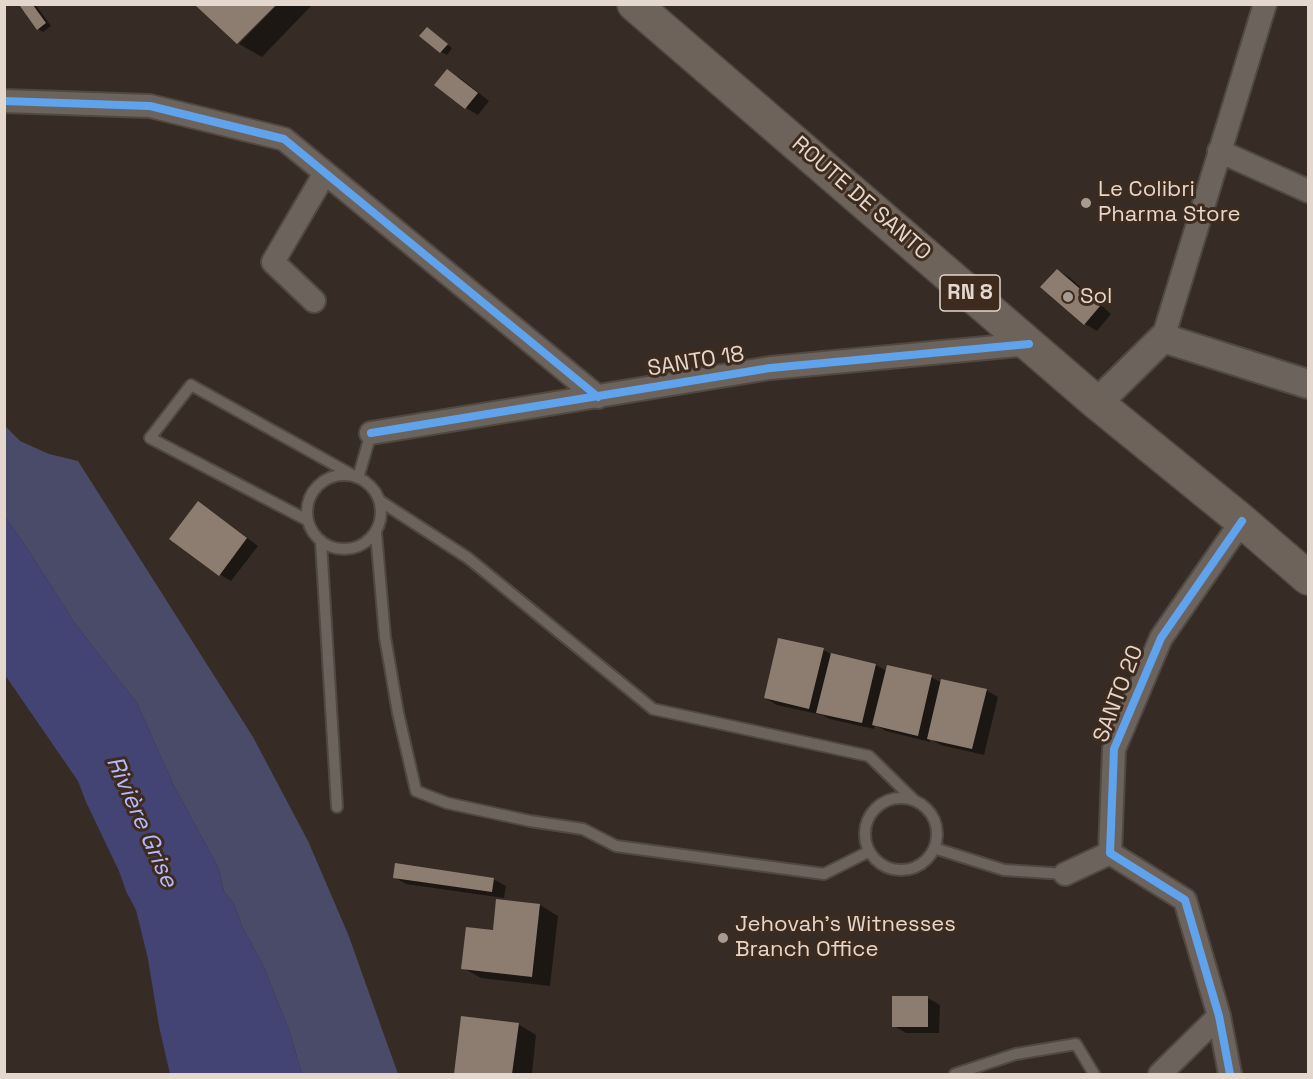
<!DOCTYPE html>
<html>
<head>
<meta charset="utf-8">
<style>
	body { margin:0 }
	#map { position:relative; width:1313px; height:1079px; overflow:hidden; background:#362c25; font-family:"Space Grotesk",sans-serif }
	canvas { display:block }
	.frame { position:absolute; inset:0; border:6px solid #e3d7ce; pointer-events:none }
</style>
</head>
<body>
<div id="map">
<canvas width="1313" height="1079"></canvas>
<div class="frame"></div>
</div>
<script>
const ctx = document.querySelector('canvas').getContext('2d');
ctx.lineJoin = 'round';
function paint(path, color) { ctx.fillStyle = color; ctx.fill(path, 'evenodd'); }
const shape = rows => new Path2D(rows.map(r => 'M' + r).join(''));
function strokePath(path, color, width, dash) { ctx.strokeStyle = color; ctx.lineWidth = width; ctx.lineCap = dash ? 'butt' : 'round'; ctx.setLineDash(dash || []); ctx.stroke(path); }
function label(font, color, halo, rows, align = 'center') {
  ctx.font = font + ' "Space Grotesk",sans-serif'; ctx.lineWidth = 6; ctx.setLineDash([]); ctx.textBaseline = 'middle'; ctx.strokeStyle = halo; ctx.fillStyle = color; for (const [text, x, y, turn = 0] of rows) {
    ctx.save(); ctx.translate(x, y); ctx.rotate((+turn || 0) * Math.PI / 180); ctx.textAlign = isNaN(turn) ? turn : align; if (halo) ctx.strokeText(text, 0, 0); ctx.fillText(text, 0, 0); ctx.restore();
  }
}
paint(shape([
	[4,425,20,441,49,454,78,461,253,737,308,841,348,934,398,1074,302,1074,289,1030,264,967,242,926,235,906,224,891,218,867,174,786,137,703,76,625,27,548,5,517]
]), '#4a4b68');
paint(shape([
	[5,517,27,548,76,625,137,703,174,786,218,867,224,891,235,906,242,926,264,967,289,1030,302,1074,170,1074,159,1026,148,959,136,910,126,891,119,871,86,802,78,781,5,675]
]), '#434474');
paint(shape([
	[24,4,35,4,51,26,43,32,38,29,22,7],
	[197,4,274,4,237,42],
	[278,4,313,4,262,57,239,44],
	[432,32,452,48,447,55,441,52],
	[447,71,460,78,489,101,478,115,466,108,437,85],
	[1057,270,1069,277,1111,314,1097,331,1085,324],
	[198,503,210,510,258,546,231,581,219,574],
	[823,650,831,654,876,665,887,671,931,677,942,683,986,690,998,697,984,755,941,745,930,739,930,742,886,731,875,725,874,729,830,719,822,715,777,705,765,698],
	[394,877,493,879,506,886,504,898,406,884],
	[540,905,558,916,550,986,481,978,463,968,495,931],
	[928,998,940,1005,939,1033,906,1033,894,1026],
	[462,1018,518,1024,536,1035,532,1074,456,1074]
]), '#0007');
paint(shape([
	[22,5,33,5,46,23,37,30,20,6],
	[195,5,276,5,237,44],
	[427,27,448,44,440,53,419,36],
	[447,69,478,93,465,109,434,85],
	[1057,269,1100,306,1084,325,1040,287],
	[198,501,247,538,219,576,169,539],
	[778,638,824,648,809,709,764,698],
	[831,653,876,664,862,723,816,713],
	[887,665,932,675,918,736,872,725],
	[941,679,987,689,972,749,927,739],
	[395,863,494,878,492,892,393,878],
	[496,899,540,904,532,977,461,969,466,927,493,930],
	[892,996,928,996,928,1027,892,1027],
	[461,1016,519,1023,512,1074,454,1074]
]), '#8d7d71');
const service = shape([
	'307 512a37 37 0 1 1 74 0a37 37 0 1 1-74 0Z',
	[380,501,468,558,653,709,869,756,915,801],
	[307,520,150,438,191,385,358,478,371,433],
	[376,533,385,637,398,713,416,791,447,803,530,821,583,829,616,846,824,874,868,852],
	[321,542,337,807],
	'865 834a36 36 0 1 1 72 0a36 36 0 1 1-72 0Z',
	[934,848,1004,870,1065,874],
	[955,1074,1016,1054,1076,1044,1094,1074]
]);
const minor = shape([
	[4,101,150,106,284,139,598,397],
	[1219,151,1308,191],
	[314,301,273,262,325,173],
	[1163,338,1265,4],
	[371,433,770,368,1029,344],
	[1065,874,1110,853],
	[1160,1074,1219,1016],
	[1230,1074,1219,1016,1185,900,1110,853,1114,749,1161,638,1242,521]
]);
const tertiary = shape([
	[1097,403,1163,338,1308,384]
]);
const primary = shape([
	[634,4,1097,403,1242,521,1308,578]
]);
strokePath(service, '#504842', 14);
strokePath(minor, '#504842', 26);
strokePath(tertiary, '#504842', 32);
strokePath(primary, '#504842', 36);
strokePath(service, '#6c635c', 10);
strokePath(minor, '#6c635c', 22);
strokePath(tertiary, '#6c635c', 28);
strokePath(primary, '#6d635b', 33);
strokePath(shape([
	[4,101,150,106,284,139,598,397],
	[371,433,770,368,1029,344],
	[1230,1074,1219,1016,1185,900,1110,853,1114,749,1161,638,1242,521]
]), '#60a3ed', 8);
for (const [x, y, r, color] of [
	[1086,203,6,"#a69b93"],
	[1068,297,6,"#a69b93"],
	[723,938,6,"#a69b93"]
]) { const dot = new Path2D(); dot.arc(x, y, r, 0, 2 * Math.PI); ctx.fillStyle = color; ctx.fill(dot); strokePath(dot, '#3e2b1d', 2); }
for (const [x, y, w] of [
	[970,293,60]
]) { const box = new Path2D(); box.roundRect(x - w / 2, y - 18, w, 36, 4.5); ctx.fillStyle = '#3e2b1d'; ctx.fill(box); strokePath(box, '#e3d7ce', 1.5); }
label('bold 21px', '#e3d7ce', null, [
	["RN 8",970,293]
]);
label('22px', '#e3d7ce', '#3e2b1d', [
	["Le Colibri",1098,190],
	["Pharma Store",1098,215],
	["Sol",1080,297],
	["Jehovah's Witnesses",735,925],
	["Branch Office",735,950]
], 'left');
label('22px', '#e3d7ce', '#3e2b1d', [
	["ROUTE DE SANTO",861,199,41],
	["SANTO 18",696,362,-9],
	["SANTO 20",1119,694,-69]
]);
label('italic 24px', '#b2b9fc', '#3e2b1d', [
	["Rivière Grise",141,822,66]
]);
</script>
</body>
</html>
